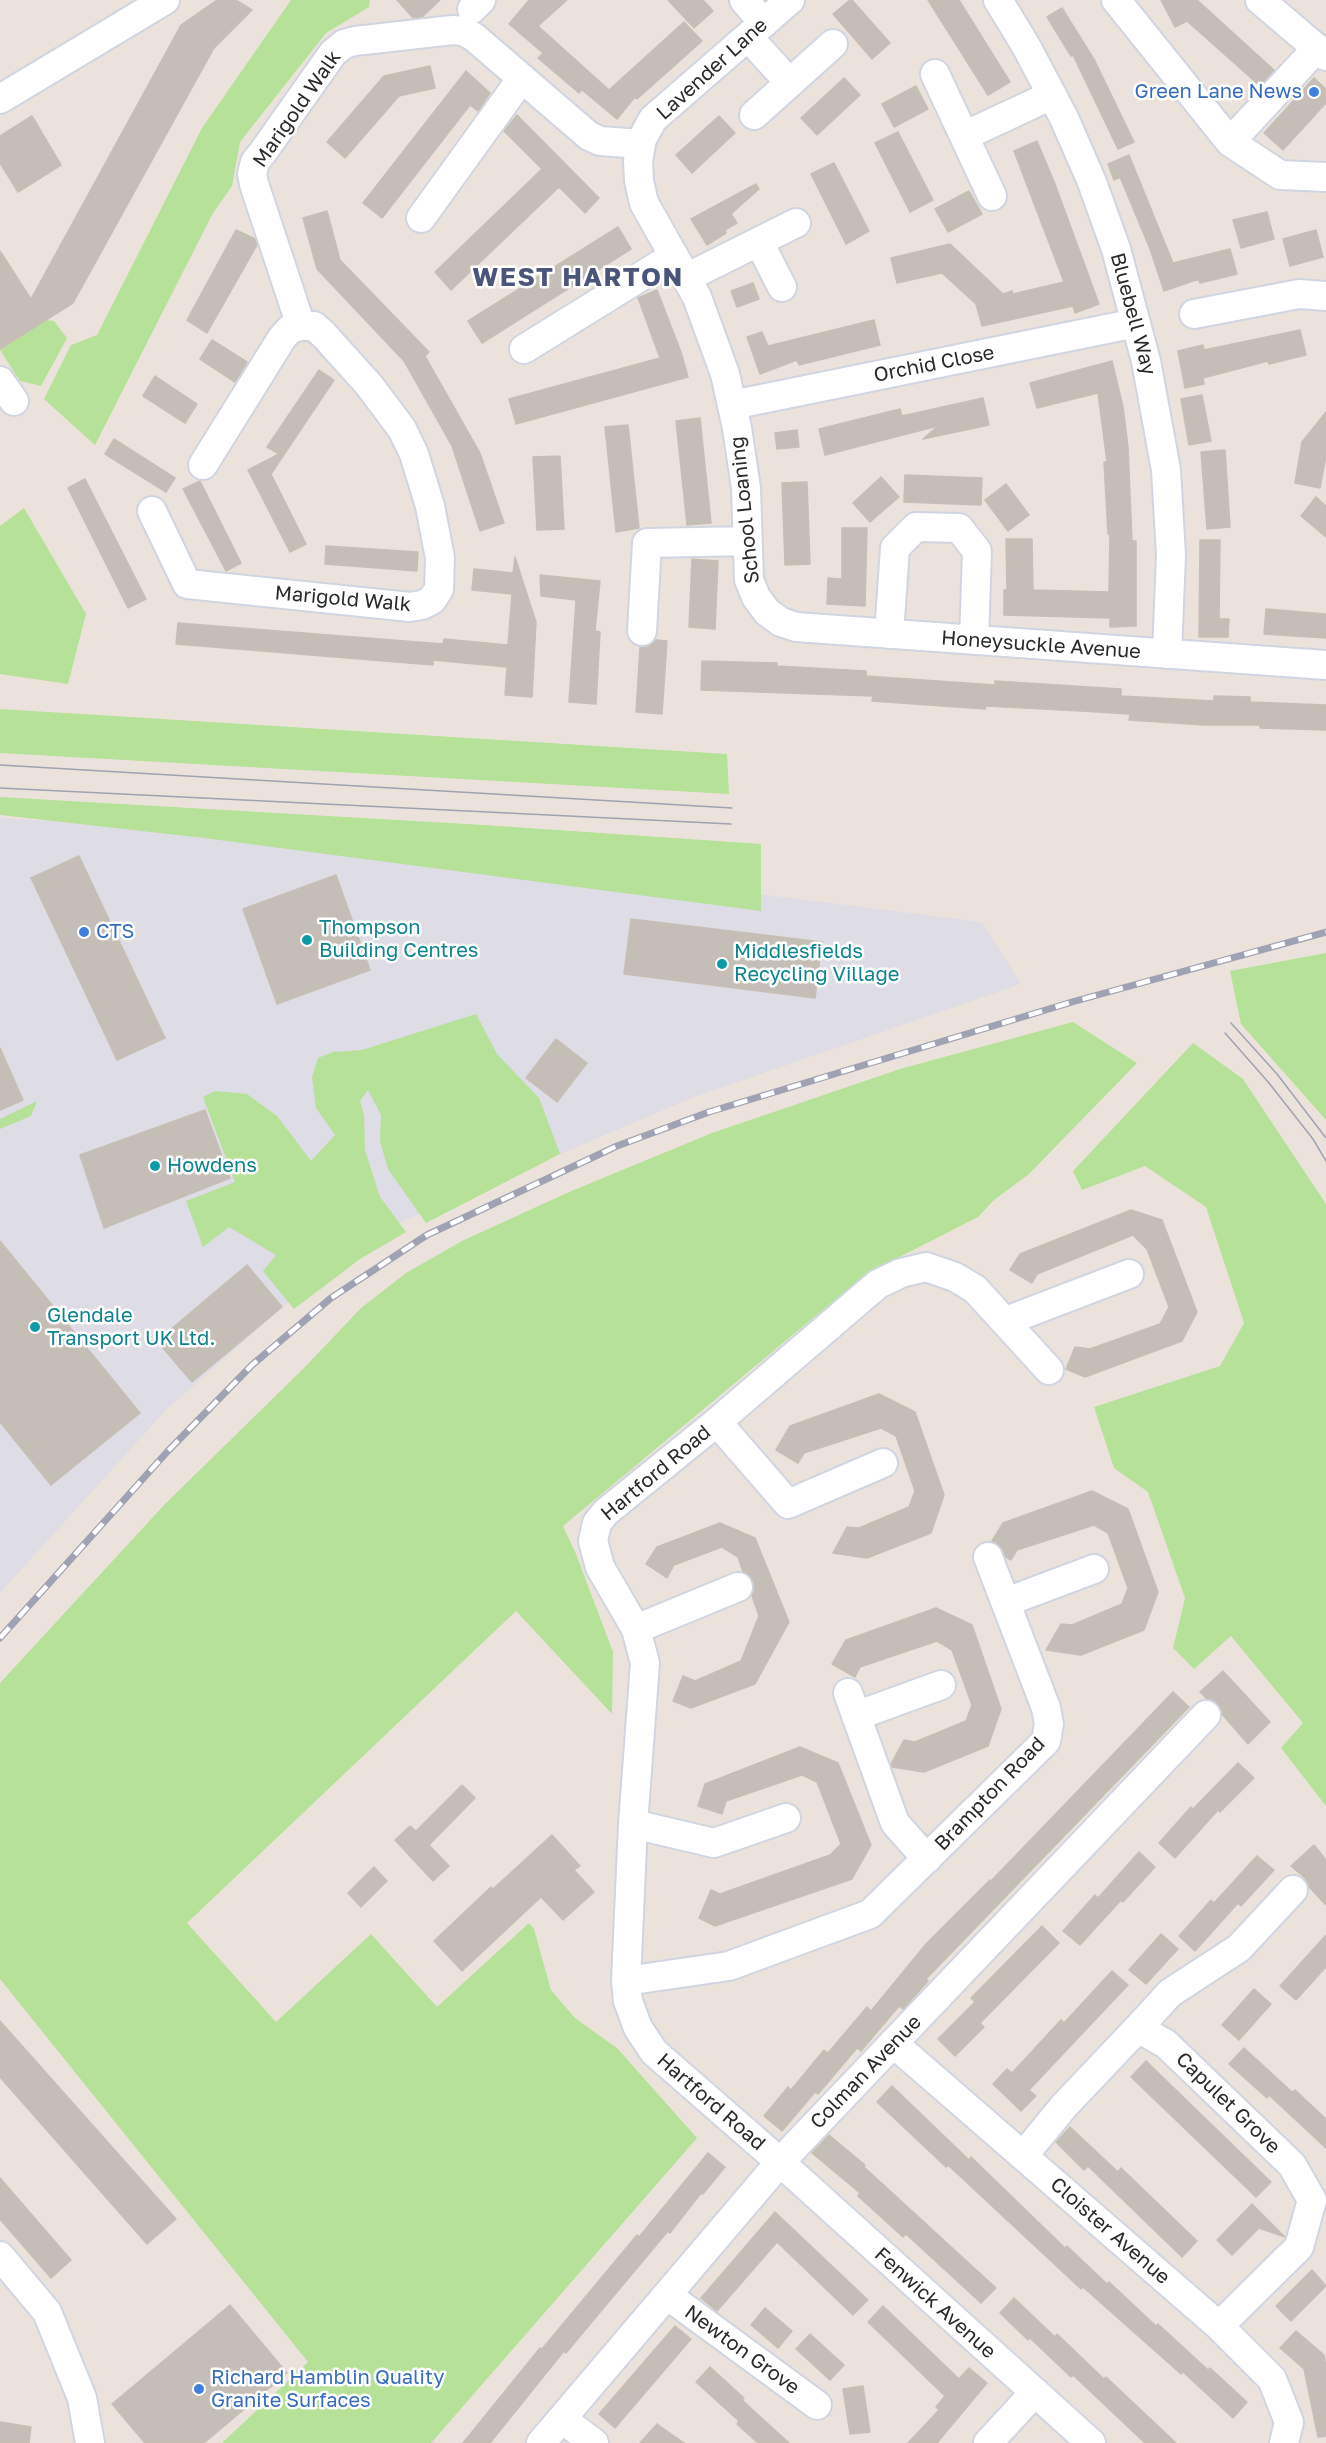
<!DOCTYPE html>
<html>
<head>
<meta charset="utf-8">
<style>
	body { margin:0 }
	canvas { display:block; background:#ebe3db }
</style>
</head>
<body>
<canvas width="1326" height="2443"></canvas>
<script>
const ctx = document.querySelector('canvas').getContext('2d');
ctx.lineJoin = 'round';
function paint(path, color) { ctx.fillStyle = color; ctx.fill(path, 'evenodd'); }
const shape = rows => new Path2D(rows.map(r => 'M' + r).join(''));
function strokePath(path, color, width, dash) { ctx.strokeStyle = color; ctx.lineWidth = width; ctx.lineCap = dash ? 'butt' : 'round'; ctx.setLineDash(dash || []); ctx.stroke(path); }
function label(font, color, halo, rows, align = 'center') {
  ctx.font = font + ' "Golos Text",sans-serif'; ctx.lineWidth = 5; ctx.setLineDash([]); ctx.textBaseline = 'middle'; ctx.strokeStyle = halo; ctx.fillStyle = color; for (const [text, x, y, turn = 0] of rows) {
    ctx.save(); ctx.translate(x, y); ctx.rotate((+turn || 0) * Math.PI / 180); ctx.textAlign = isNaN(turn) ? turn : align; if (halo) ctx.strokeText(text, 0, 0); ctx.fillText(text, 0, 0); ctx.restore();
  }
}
paint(shape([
	[0,818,296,836,982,922,1021,984,694,1097,359,1240,166,1410,0,1593]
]), '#dedce4');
paint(shape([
	[291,0,370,0,369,7,326,33,240,142,232,186,213,213,95,445,44,399,71,345,97,335,202,128],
	[46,320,54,321,67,338,41,386,20,381,0,350],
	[24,508,86,614,68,684,0,674,0,526],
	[0,709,727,754,729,794,0,753],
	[0,797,484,825,761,844,761,911,204,838,0,815],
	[1326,953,1326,1120,1241,1024,1230,971],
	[476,1014,497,1054,539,1098,560,1154,426,1223,388,1169,380,1141,381,1115,368,1090,360,1101,364,1115,365,1150,380,1197,406,1232,360,1259,294,1309,263,1271,276,1255,229,1227,203,1247,186,1201,235,1182,203,1097,215,1091,247,1094,277,1116,311,1161,335,1135,316,1108,312,1077,318,1058,333,1052,362,1050],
	[1073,1022,1137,1063,1029,1174,994,1200,978,1217,866,1274,563,1526,576,1554,613,1652,612,1714,516,1611,187,1923,276,2022,371,1934,437,2007,529,1923,534,1929,551,1990,575,2018,617,2048,697,2138,431,2443,222,2443,308,2362,0,1979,0,1683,165,1504,304,1368,361,1308,406,1273,462,1241,569,1192,712,1133,900,1069],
	[1193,1043,1243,1079,1326,1204,1326,1806,1281,1748,1303,1723,1231,1636,1194,1669,1173,1648,1185,1598,1148,1492,1114,1468,1094,1407,1220,1366,1244,1323,1206,1207,1145,1166,1082,1190,1073,1171],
	[37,1101,31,1116,0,1129,0,1119]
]), '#b5e198');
const building = shape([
	[217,0,236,0,252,10,214,48,73,303,0,349,0,251,31,299,181,25,217,0],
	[397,0,440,0,422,17,413,18,397,0],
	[529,0,567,0,538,26,609,90,684,22,702,41,637,99,635,97,617,119,582,90,579,93,538,58,543,53,509,24,529,0],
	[668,0,703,0,713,11,694,28,668,0],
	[850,0,852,0,890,43,872,59,833,14,850,0],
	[928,0,959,0,1010,82,988,95,928,0],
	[1161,0,1197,0,1274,70,1260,86,1187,21,1175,27,1161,0],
	[1062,8,1095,61,1134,142,1118,149,1073,55,1071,56,1047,17,1062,8],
	[430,66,435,88,399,96,345,158,327,142,384,76,430,66],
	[466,71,490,93,478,111,470,105,382,218,363,203,466,71],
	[844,78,860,95,817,135,801,118,844,78],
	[1314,78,1326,89,1326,103,1283,150,1264,133,1314,78],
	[916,86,928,109,894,127,882,104,916,86],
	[517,115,599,198,585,213,559,187,451,290,435,272,542,169,504,131,517,115],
	[32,116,61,165,18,192,0,163,0,136,32,116],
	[719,116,735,133,692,173,676,155,719,116],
	[898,132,933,200,910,212,875,143,898,132],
	[1037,141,1055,184,1099,304,1075,313,1073,306,982,326,976,304,942,273,897,283,891,258,950,244,1003,294,1012,291,1013,294,1064,282,1014,151,1037,141],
	[1129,155,1173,263,1230,249,1237,274,1200,283,1199,279,1164,291,1150,249,1120,177,1114,180,1108,164,1129,155],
	[834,163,869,231,846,244,811,174,834,163],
	[756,184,759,189,731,214,737,223,725,230,726,233,707,245,691,219,756,184],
	[969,191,982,214,948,232,935,209,969,191],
	[327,211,340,260,429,352,425,356,480,453,504,523,480,531,452,446,404,361,317,269,303,218,327,211],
	[1267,212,1274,239,1241,248,1233,220,1267,212],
	[618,227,631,249,482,343,468,321,618,227],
	[236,230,255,239,257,245,207,333,187,320,236,230],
	[1316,230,1323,257,1290,266,1283,239,1316,230],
	[753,283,759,299,737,307,731,291,753,283],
	[657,290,681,352,688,377,516,424,509,399,660,358,638,298,657,290],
	[874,320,880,345,799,365,797,360,760,374,747,337,762,332,768,346,874,320],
	[1300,330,1306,355,1269,364,1268,361,1203,378,1204,384,1185,388,1178,351,1203,345,1204,350,1300,330],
	[212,340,247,362,235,382,200,359,212,340],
	[1112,361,1123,407,1128,447,1132,541,1136,541,1136,626,1110,627,1110,618,1004,615,1004,590,1007,590,1006,539,1032,539,1033,590,1109,592,1110,534,1108,534,1104,462,1107,462,1098,393,1037,408,1030,383,1112,361],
	[319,370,334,380,271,474,306,544,290,552,248,470,279,454,267,447,319,370],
	[155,376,197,404,185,423,143,396,155,376],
	[1202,395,1211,441,1189,445,1181,399,1202,395],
	[983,398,989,425,923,439,938,426,825,455,819,429,900,409,902,416,983,398],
	[1326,412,1326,455,1320,488,1295,483,1302,442,1326,412],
	[700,418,711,523,687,525,676,421,700,418],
	[628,425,639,528,616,532,605,427,628,425],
	[797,430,799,447,777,449,775,433,797,430],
	[114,439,175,478,166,492,105,454,114,439],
	[1225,450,1230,527,1207,529,1201,452,1225,450],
	[560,456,564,529,537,530,533,457,560,456],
	[905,475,982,478,981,505,904,502,905,475],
	[881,477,899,497,870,522,853,503,881,477],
	[85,479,146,599,128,608,68,488,85,479],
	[200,481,241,563,226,571,183,489,200,481],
	[807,482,810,564,785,565,782,483,807,482],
	[1006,484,1029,515,1008,531,985,500,1006,484],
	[1316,497,1326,506,1326,537,1301,516,1316,497],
	[842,528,867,528,865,606,827,604,828,578,842,579,842,528],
	[1200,540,1220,540,1219,619,1229,619,1228,637,1199,637,1200,540],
	[326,546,418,552,417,571,325,564,326,546],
	[515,557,536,622,532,697,505,695,507,667,433,660,433,665,176,644,178,623,443,644,444,639,508,645,512,594,472,590,474,569,513,573,515,557],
	[692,559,718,561,715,629,689,627,692,559],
	[540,575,600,581,595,631,600,632,596,704,569,702,576,600,541,596,540,575],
	[1266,609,1326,614,1326,638,1264,634,1266,609],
	[656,640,667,641,662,714,636,712,640,647,649,646,656,640],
	[702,661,777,663,777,666,866,671,866,676,995,685,995,681,1121,689,1121,696,1214,701,1214,696,1250,697,1250,702,1326,705,1326,730,1260,728,1260,725,1204,725,1129,720,1130,714,1081,711,986,706,985,709,872,701,873,696,701,690,702,661],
	[79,856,165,1038,117,1060,31,878,79,856],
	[336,875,370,970,277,1004,243,909,336,875],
	[631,919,822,942,815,998,624,974,631,919],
	[556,1039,587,1063,557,1102,526,1078,556,1039],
	[0,1048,23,1100,0,1110,0,1048],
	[205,1110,230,1178,104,1228,80,1155,205,1110],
	[1131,1210,1162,1220,1197,1312,1182,1341,1085,1377,1066,1369,1075,1347,1090,1349,1160,1324,1169,1307,1147,1249,1133,1235,1037,1274,1032,1283,1010,1270,1020,1254,1131,1210],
	[0,1241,140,1413,51,1485,0,1422,0,1241],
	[247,1265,282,1307,192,1382,157,1341,247,1265],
	[879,1394,915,1412,944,1495,931,1533,867,1558,833,1553,847,1527,859,1528,909,1507,915,1491,896,1436,881,1428,804,1453,798,1463,776,1450,790,1426,879,1394],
	[1092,1491,1128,1509,1158,1592,1144,1630,1081,1655,1046,1650,1061,1624,1072,1625,1122,1604,1128,1588,1108,1533,1094,1525,1017,1550,1011,1560,1006,1557,999,1545,992,1541,1003,1523,1092,1491],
	[720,1523,755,1538,789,1622,755,1684,691,1708,673,1701,683,1676,695,1681,741,1661,759,1616,752,1596,754,1589,753,1581,743,1572,738,1557,722,1547,674,1565,667,1578,646,1564,657,1547,720,1523],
	[936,1608,972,1625,1001,1709,988,1746,924,1772,892,1767,891,1764,904,1740,915,1742,966,1721,972,1705,952,1650,937,1641,860,1667,855,1677,832,1664,846,1640,936,1608],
	[1223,1671,1270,1722,1248,1744,1222,1714,1218,1704,1207,1699,1200,1692,1223,1671],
	[1173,1692,1189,1707,926,1979,928,1981,903,2009,899,2006,861,2051,857,2048,818,2094,815,2092,782,2131,764,2116,788,2087,791,2090,824,2050,828,2053,867,2007,871,2011,926,1944,990,1880,991,1881,1173,1692],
	[800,1747,838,1763,871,1845,852,1879,715,1926,699,1918,711,1890,720,1894,830,1855,841,1844,817,1782,802,1775,726,1801,722,1814,698,1806,705,1784,800,1747],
	[1238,1763,1254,1778,1220,1812,1218,1810,1175,1858,1159,1843,1191,1807,1193,1809,1238,1763],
	[462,1785,475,1798,429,1845,449,1866,433,1881,395,1840,410,1826,416,1831,462,1785],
	[552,1835,580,1866,574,1870,594,1892,563,1920,541,1897,462,1971,434,1941,491,1887,493,1889,552,1835],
	[1314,1845,1326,1860,1326,1905,1309,1887,1305,1878,1291,1866,1314,1845],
	[1139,1852,1155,1867,1123,1902,1121,1900,1080,1945,1063,1931,1095,1895,1098,1898,1139,1852],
	[1257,1856,1274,1870,1241,1906,1238,1903,1195,1951,1179,1936,1211,1900,1214,1903,1257,1856],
	[374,1867,387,1881,361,1907,348,1893,374,1867],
	[1042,1926,1059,1943,980,2023,984,2027,955,2056,938,2039,975,2002,971,1998,1042,1926],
	[1161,1934,1178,1949,1146,1984,1129,1970,1161,1934],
	[1326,1935,1326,1967,1296,2000,1280,1986,1326,1935],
	[1112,1971,1128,1985,1029,2090,1036,2096,1021,2111,993,2084,1007,2069,1012,2073,1061,2020,1064,2023,1112,1971],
	[1254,1989,1271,2004,1239,2040,1222,2025,1254,1989],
	[0,2021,176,2219,147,2244,0,2077,0,2021],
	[1244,2048,1292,2092,1295,2090,1326,2119,1326,2148,1269,2095,1267,2098,1229,2064,1244,2048],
	[1146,2061,1271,2182,1256,2197,1131,2077,1146,2061],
	[892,2086,969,2160,971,2157,1065,2248,1067,2246,1107,2284,1109,2282,1156,2326,1158,2324,1208,2370,1210,2368,1247,2402,1233,2418,1183,2372,1181,2374,1083,2287,1081,2289,948,2165,946,2167,877,2102,892,2086],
	[1070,2127,1118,2172,1121,2168,1197,2241,1182,2257,1088,2166,1084,2170,1056,2142,1070,2127],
	[829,2135,865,2165,864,2167,996,2288,981,2303,906,2234,903,2237,858,2196,860,2193,812,2153,829,2135],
	[708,2153,725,2167,703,2194,701,2193,670,2233,668,2231,566,2353,564,2351,490,2443,463,2443,540,2348,542,2349,637,2235,639,2237,708,2153],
	[0,2178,71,2260,51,2278,0,2219,0,2178],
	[1252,2204,1285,2237,1259,2228,1232,2255,1217,2240,1252,2204],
	[775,2212,868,2300,853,2315,777,2242,717,2311,701,2298,775,2212],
	[1312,2270,1326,2286,1291,2321,1276,2306,1312,2270],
	[1014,2298,1055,2337,1057,2334,1104,2379,1106,2377,1176,2443,1145,2443,1073,2375,1071,2377,1030,2338,1028,2340,1000,2313,1014,2298],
	[230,2305,287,2373,204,2443,145,2443,112,2404,230,2305],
	[883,2306,959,2379,969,2368,987,2383,937,2443,908,2443,939,2410,936,2407,945,2396,868,2322,883,2306],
	[765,2308,792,2331,778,2348,751,2325,765,2308],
	[675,2326,691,2339,615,2428,599,2414,675,2326],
	[1296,2331,1324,2355,1326,2367,1326,2436,1318,2437,1304,2369,1280,2348,1296,2331],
	[810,2334,844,2365,830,2380,796,2349,810,2334],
	[710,2367,744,2398,742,2400,789,2443,758,2443,737,2424,739,2421,696,2382,710,2367],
	[863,2386,870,2432,850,2434,843,2389,863,2386],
	[0,2422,31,2427,29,2443,0,2443,0,2422],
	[657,2424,684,2443,640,2443,657,2424]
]);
paint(building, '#c4beb7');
strokePath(building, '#c6bfb5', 1.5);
const minor = shape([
	[744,0,764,23],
	[790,0,653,119,642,139,638,161,639,181,644,203,697,297,725,374,737,428,746,488,749,580,756,597,767,612,781,622,796,627,1326,665],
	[998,0,1026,46,1064,118,1092,182,1116,249,1146,361,1166,470,1171,555,1167,654],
	[1116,0,1230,142,1280,175,1326,177],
	[1260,0,1326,56],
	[472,9,481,0],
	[748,37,790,83],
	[935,74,992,196],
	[0,99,165,0],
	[754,115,833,44],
	[964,136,1052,95],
	[1230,142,1317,48],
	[421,218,522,78],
	[759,242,782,287],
	[686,278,796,223],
	[1194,314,1299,294,1326,296],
	[301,326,254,184,252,174,255,162,263,152,333,53,344,44,355,41,453,30,463,31,474,37,589,136,600,141,641,144],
	[524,349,674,256],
	[0,381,14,401],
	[732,405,1136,323],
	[152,511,187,584,410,607,422,605,432,600,439,589,440,558,430,506,414,454,402,429,369,385,324,335,314,326,301,326,290,329,282,338,203,465],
	[642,631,647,543,747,541],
	[889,634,895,548,916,527,959,528,977,551,974,640],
	[1006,1321,1129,1274],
	[1049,1370,975,1289,955,1277,926,1267,901,1273,878,1284,717,1422,606,1512,597,1523,593,1541,600,1567,636,1629,645,1663,633,1824,626,1981,628,2001,638,2028,654,2052,780,2162,1091,2443],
	[717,1422,788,1504,883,1463],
	[1006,1602,1094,1569],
	[636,1629,738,1587],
	[848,1693,895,1823,927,1859],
	[856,1716,941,1685],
	[633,1824,714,1843,786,1818],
	[626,1981,729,1966,870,1914,1046,1741,1049,1724,1046,1708,988,1557],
	[1138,2028,1170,1993,1239,1948,1293,1890],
	[893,2043,1219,2326,1272,2379,1289,2422,1284,2443],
	[1023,2156,1064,2106,1138,2028,1166,2044,1292,2165,1312,2200,1299,2247,1219,2326],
	[0,2256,47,2312,82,2398,90,2443],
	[667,2295,817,2405],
	[562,2419,594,2443],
	[541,2443,780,2162,1206,1715],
	[988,2443,1035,2392]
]);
strokePath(minor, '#d0d5e2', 32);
strokePath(minor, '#fff', 28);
strokePath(shape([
	[0,765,732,808],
	[0,788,731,824],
	[1231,1023,1277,1074,1326,1138],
	[1225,1033,1269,1083,1313,1139,1326,1161]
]), '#9ea2b3', 1.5);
const rail = shape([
	[0,1638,167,1452,252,1365,331,1298,427,1235,617,1146,709,1112,1072,1002,1326,932]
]);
strokePath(rail, '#9ea2b3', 7);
strokePath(rail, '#fff', 4.5, [14]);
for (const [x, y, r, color] of [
	[1314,92,6,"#3f7fe0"],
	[84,932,6,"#3f7fe0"],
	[307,940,6,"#0f9aa8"],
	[722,964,6,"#0f9aa8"],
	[155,1166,6,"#0f9aa8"],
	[35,1327,6,"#0f9aa8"],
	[199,2389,6,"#3f7fe0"]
]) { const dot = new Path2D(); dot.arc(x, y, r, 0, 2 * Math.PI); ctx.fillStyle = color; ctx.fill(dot); strokePath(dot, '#fff', 2); }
label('20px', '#292929', '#fff', [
	["Lavender Lane",712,69,-42],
	["Marigold Walk",297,109,-55],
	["Bluebell Way",1133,314,75],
	["Orchid Close",934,364,-11],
	["School Loaning",745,510,-96],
	["Marigold Walk",343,599,5],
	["Honeysuckle Avenue",1041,645,4],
	["Hartford Road",656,1473,-40],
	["Brampton Road",990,1794,-46],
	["Colman Avenue",866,2072,-46],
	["Hartford Road",711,2102,41],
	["Capulet Grove",1228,2103,44],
	["Cloister Avenue",1110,2231,41],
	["Fenwick Avenue",935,2303,42],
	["Newton Grove",742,2350,36]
]);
label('20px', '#366cbe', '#fff', [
	["Green Lane News",1302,92,"right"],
	["CTS",96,932],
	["Richard Hamblin Quality",211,2378],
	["Granite Surfaces",211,2401]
], 'left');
label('20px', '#0d838f', '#fff', [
	["Thompson",319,928],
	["Building Centres",319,951],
	["Middlesfields",734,952],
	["Recycling Village",734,975],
	["Howdens",167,1166],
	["Glendale",47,1316],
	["Transport UK Ltd.",47,1339]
], 'left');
ctx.letterSpacing = '1.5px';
label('bold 26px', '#4b5579', '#fff', [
	["WEST HARTON",578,278]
]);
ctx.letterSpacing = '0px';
</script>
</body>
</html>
